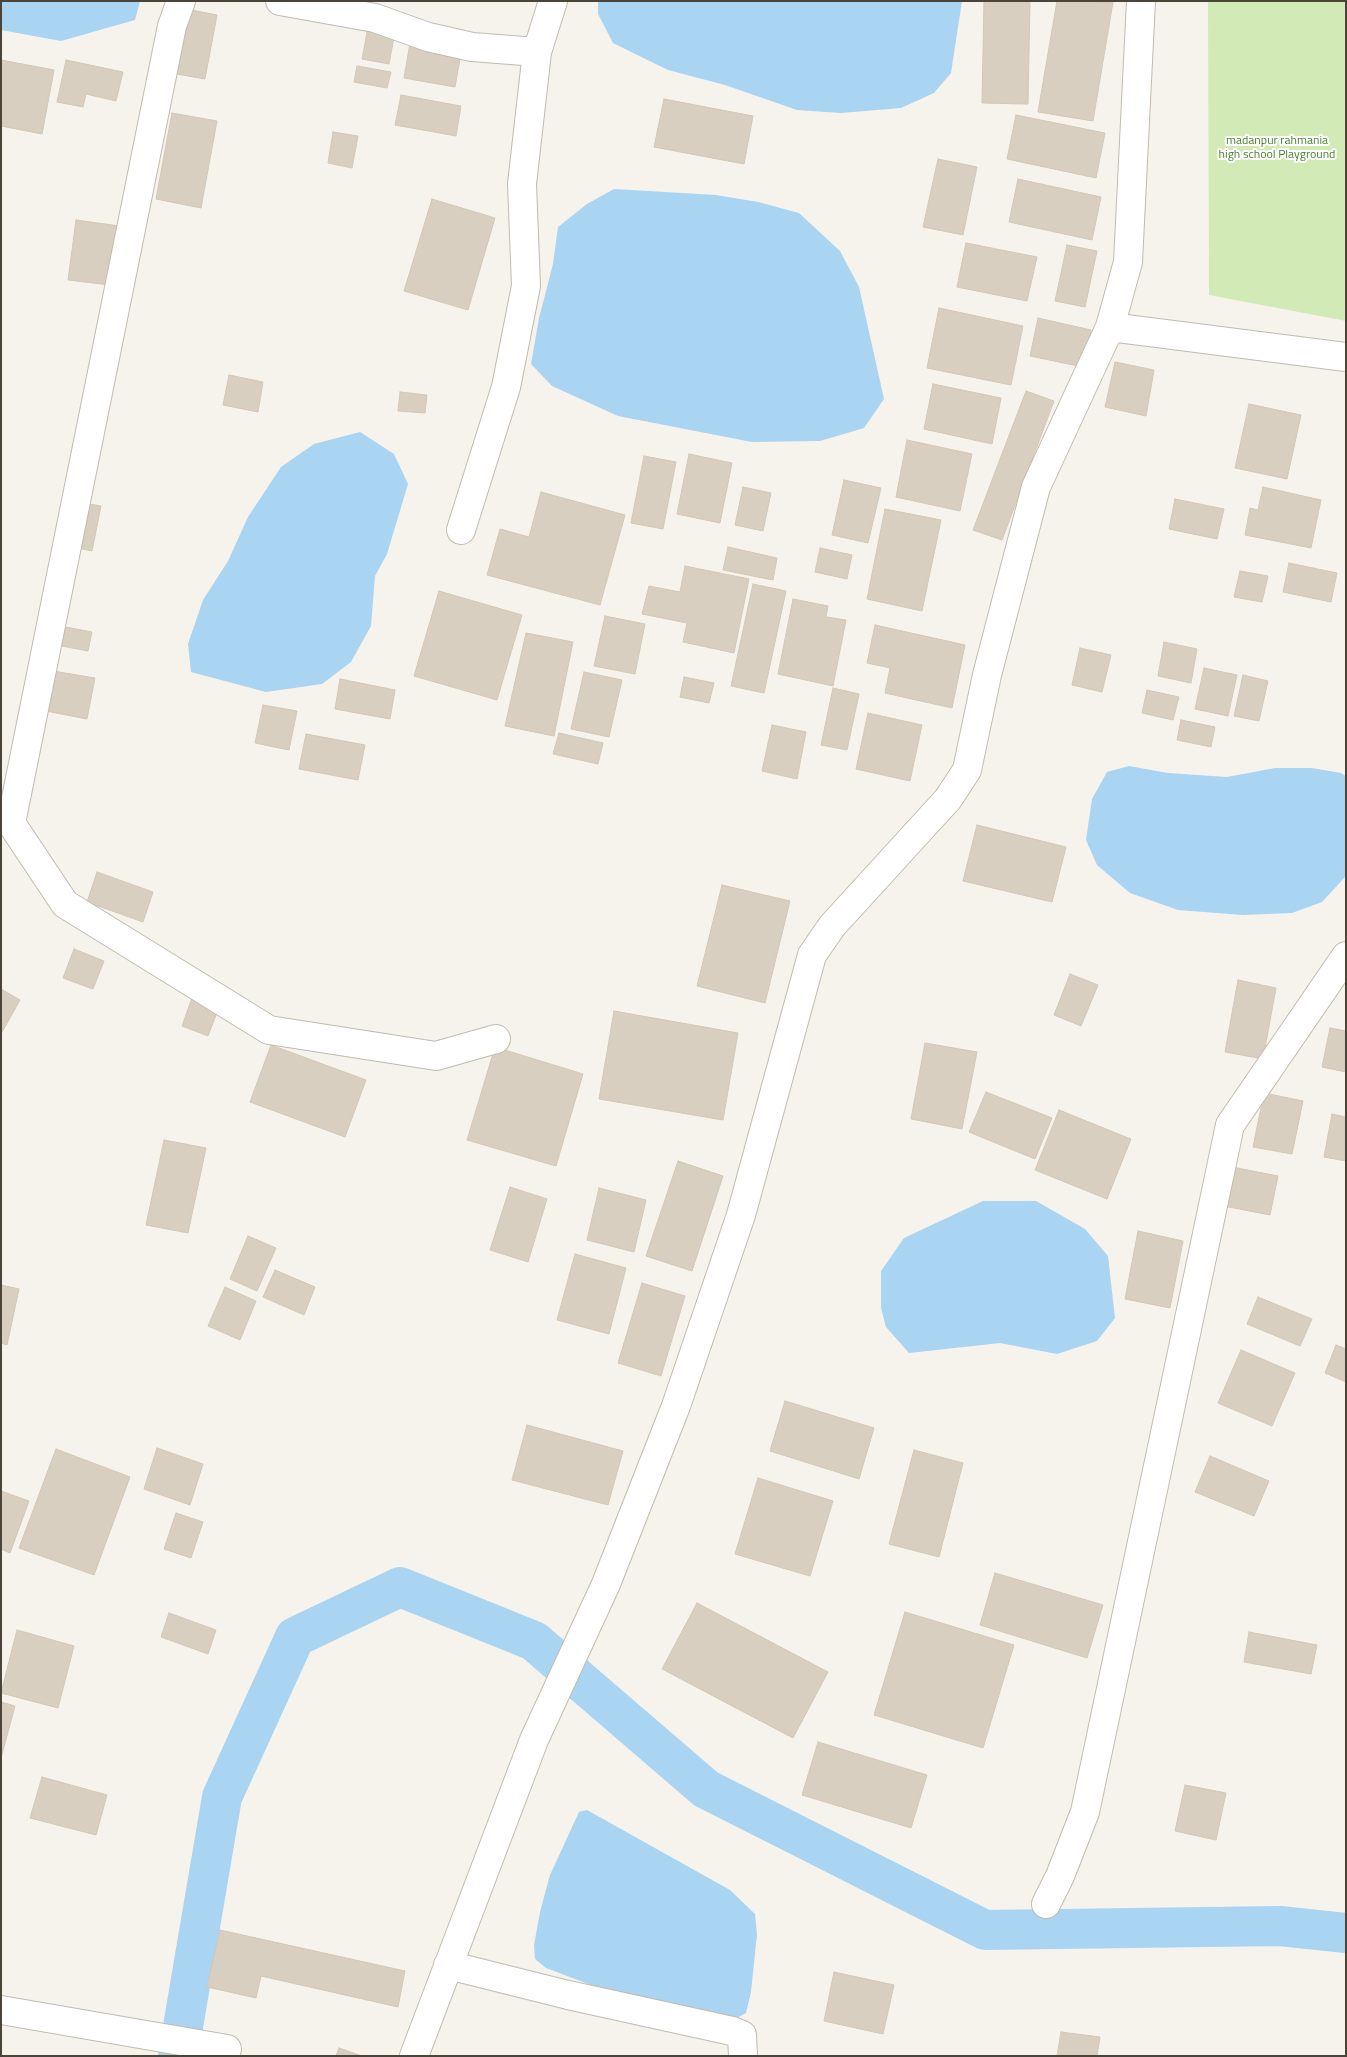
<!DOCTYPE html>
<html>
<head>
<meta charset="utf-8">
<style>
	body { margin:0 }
	#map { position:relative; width:1347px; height:2057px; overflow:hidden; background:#f6f3ec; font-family:"Titillium Web",sans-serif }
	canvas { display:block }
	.frame { position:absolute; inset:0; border:2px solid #4b4439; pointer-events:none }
</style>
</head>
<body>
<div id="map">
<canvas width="1347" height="2057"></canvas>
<div class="frame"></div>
</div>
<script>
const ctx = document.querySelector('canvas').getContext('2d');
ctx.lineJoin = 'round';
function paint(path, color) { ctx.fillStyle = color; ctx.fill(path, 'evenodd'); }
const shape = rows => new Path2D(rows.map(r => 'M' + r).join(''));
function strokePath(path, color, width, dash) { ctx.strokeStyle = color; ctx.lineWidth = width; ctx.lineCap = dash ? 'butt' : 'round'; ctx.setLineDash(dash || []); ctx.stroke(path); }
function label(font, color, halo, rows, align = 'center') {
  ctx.font = font + ' "Titillium Web",sans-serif'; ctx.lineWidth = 4; ctx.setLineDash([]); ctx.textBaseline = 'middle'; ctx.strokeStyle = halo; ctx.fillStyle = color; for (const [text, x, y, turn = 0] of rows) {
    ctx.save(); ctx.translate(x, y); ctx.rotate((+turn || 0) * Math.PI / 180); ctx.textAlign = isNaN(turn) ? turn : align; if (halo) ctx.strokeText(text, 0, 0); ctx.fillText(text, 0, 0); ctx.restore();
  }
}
paint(shape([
	[1208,1,1346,1,1346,321,1209,295]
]), '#d2eab5');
paint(shape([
	[1,1,140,1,135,20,61,41,1,30],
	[598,1,962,1,951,73,934,93,901,108,841,113,797,110,725,85,668,70,613,43,598,14],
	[614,189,716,195,758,202,799,213,840,251,859,287,884,399,864,428,820,441,752,442,618,416,552,386,531,364,539,318,553,264,558,227,587,204],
	[360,432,394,454,408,484,387,554,375,576,371,626,351,662,322,684,266,692,191,672,188,644,203,600,228,561,248,517,281,467,314,444],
	[1129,766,1168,773,1227,777,1275,768,1312,768,1341,773,1346,776,1346,876,1322,902,1292,913,1243,915,1178,910,1130,893,1097,865,1086,840,1092,799,1107,772],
	[983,1201,1036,1201,1085,1229,1108,1256,1115,1318,1097,1341,1057,1354,1000,1343,909,1353,886,1327,881,1308,881,1271,904,1238],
	[587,1810,730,1890,755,1914,757,1934,751,1992,746,2013,725,2024,591,1985,546,1968,535,1959,534,1945,540,1912,550,1875,579,1812]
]), '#a9d4f2');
strokePath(shape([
	[178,2056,222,1797,295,1637,400,1587,534,1641,706,1789,985,1930,1280,1926,1346,1933]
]), '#a9d4f2', 40);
const building = shape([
	[984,1,1030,1,1028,104,982,103,984,1],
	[1057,1,1113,2,1093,121,1038,112,1057,1],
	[171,6,217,15,205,79,159,71,171,6],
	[368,27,395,32,389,64,362,59,368,27],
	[410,43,461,53,455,87,404,78,410,43],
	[1,60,54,70,42,134,1,126,1,60],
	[66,60,123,72,116,101,86,94,83,107,57,102,66,60],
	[357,66,391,72,387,88,354,82,357,66],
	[401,95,461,106,456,136,395,125,401,95],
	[664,99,753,116,744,164,654,147,664,99],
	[172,113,217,121,201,208,156,199,172,113],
	[1016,115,1105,133,1096,178,1007,159,1016,115],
	[333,132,358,136,352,168,328,163,333,132],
	[938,159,977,167,963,235,923,227,938,159],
	[1018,179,1101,197,1092,240,1009,222,1018,179],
	[432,199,495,218,468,310,404,291,432,199],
	[76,220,134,228,127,287,68,280,76,220],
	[966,243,1037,257,1027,301,957,287,966,243],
	[1067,245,1097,251,1085,307,1055,301,1067,245],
	[939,308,1023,326,1011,385,927,368,939,308],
	[1038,318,1091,330,1083,367,1030,356,1038,318],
	[1115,362,1154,370,1146,416,1105,407,1115,362],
	[229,375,263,382,258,412,223,405,229,375],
	[933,384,1001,398,992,444,924,429,933,384],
	[1026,391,1054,401,1002,540,973,530,1026,391],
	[400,392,427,395,425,413,398,411,400,392],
	[1249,404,1301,415,1287,479,1235,468,1249,404],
	[907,440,972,454,960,511,896,497,907,440],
	[689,454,732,463,720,523,677,514,689,454],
	[644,456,676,462,663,529,631,523,644,456],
	[844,480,881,488,868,543,832,535,844,480],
	[743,487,771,493,763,531,735,525,743,487],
	[1263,487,1321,500,1311,548,1245,535,1250,508,1258,510,1263,487],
	[541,492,625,515,600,605,487,575,500,529,529,537,541,492],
	[1175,499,1224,509,1217,539,1169,529,1175,499],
	[77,502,101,506,92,551,68,546,77,502],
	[885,509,941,520,922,611,867,599,885,509],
	[728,547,777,558,773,580,723,570,728,547],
	[820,548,852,555,847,579,815,572,820,548],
	[1289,563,1337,573,1331,602,1283,592,1289,563],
	[685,566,749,579,734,653,683,642,687,623,642,614,649,586,680,592,685,566],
	[1240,571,1268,576,1262,602,1234,597,1240,571],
	[753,584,786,591,764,693,731,686,753,584],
	[439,591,522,615,497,700,414,676,439,591],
	[793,599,828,606,826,617,846,620,833,686,778,674,793,599],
	[605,616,645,624,635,674,594,666,605,616],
	[45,623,92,632,88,651,41,642,45,623],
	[875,625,965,645,952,708,885,693,890,668,867,663,875,625],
	[526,633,573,642,554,736,505,726,526,633],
	[1164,642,1197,649,1191,683,1158,676,1164,642],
	[1080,648,1111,655,1102,692,1072,685,1080,648],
	[1204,668,1237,675,1228,716,1195,709,1204,668],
	[53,671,95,678,87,719,46,711,53,671],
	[584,672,622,680,609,737,571,729,584,672],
	[1243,675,1268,681,1259,721,1234,716,1243,675],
	[684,677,714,683,709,703,680,697,684,677],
	[340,679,395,690,390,719,335,709,340,679],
	[833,688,859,694,847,750,821,745,833,688],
	[1147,690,1179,697,1173,720,1142,713,1147,690],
	[263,705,297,711,289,750,255,743,263,705],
	[868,713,922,725,910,781,856,769,868,713],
	[1181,720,1215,727,1211,747,1177,740,1181,720],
	[772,725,806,732,797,779,762,771,772,725],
	[559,733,603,743,598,764,553,754,559,733],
	[306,734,365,745,358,780,299,769,306,734],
	[977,825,1066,847,1052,902,963,881,977,825],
	[97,872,153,892,143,922,87,902,97,872],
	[722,885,790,901,765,1003,697,986,722,885],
	[74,949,104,961,93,989,63,978,74,949],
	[1070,974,1098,985,1081,1026,1054,1015,1070,974],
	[1238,980,1276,988,1263,1059,1225,1052,1238,980],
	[1,989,20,1000,1,1034,1,989],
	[194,992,221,1002,208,1036,182,1026,194,992],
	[614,1011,738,1033,723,1120,599,1099,614,1011],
	[1330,1028,1346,1031,1346,1072,1322,1067,1330,1028],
	[925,1043,977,1052,962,1129,911,1119,925,1043],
	[271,1045,366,1080,345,1137,250,1102,271,1045],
	[495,1047,583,1074,556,1166,467,1140,495,1047],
	[986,1092,1052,1118,1035,1159,969,1132,986,1092],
	[1264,1093,1303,1101,1292,1154,1253,1147,1264,1093],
	[1059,1110,1131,1139,1107,1199,1035,1170,1059,1110],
	[1332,1114,1346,1117,1346,1161,1324,1157,1332,1114],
	[164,1140,206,1148,188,1233,146,1225,164,1140],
	[678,1161,723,1176,692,1271,646,1256,678,1161],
	[1232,1167,1278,1176,1270,1215,1224,1206,1232,1167],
	[510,1187,547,1199,528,1262,490,1250,510,1187],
	[599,1188,646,1200,634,1252,587,1240,599,1188],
	[1138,1231,1183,1241,1170,1308,1125,1299,1138,1231],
	[248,1236,276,1248,257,1291,230,1279,248,1236],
	[575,1254,626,1268,609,1334,557,1320,575,1254],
	[275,1270,315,1287,304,1315,263,1297,275,1270],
	[642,1283,685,1296,661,1376,618,1363,642,1283],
	[1,1285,19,1289,7,1345,1,1343,1,1285],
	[225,1287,256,1301,240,1340,208,1326,225,1287],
	[1258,1297,1312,1319,1300,1346,1247,1324,1258,1297],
	[1336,1345,1346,1349,1346,1382,1325,1373,1336,1345],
	[1241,1350,1295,1373,1272,1426,1218,1403,1241,1350],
	[785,1401,874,1428,859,1479,770,1451,785,1401],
	[527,1425,623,1451,608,1505,512,1480,527,1425],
	[157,1448,203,1464,190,1505,144,1489,157,1448],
	[56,1449,130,1477,94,1575,19,1548,56,1449],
	[914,1450,963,1463,939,1557,889,1544,914,1450],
	[1210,1456,1269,1481,1254,1516,1195,1492,1210,1456],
	[758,1478,833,1501,810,1576,735,1554,758,1478],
	[1,1491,29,1501,10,1553,1,1549,1,1491],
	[176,1513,203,1522,191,1558,164,1549,176,1513],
	[995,1573,1103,1605,1087,1658,980,1625,995,1573],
	[697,1603,828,1672,793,1738,662,1669,697,1603],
	[905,1612,1014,1645,983,1748,874,1715,905,1612],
	[169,1613,216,1630,208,1654,161,1637,169,1613],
	[17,1630,74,1646,58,1708,1,1693,17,1630],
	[1249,1632,1317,1645,1311,1674,1244,1662,1249,1632],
	[1,1702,15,1706,1,1758,1,1702],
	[818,1742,927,1775,911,1828,802,1795,818,1742],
	[42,1777,107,1795,96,1835,30,1818,42,1777],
	[1185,1785,1226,1793,1216,1840,1175,1831,1185,1785],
	[220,1930,405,1971,398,2007,261,1976,256,1998,207,1987,220,1930],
	[834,1972,894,1985,883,2034,824,2021,834,1972],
	[1061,2032,1100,2037,1097,2056,1057,2056,1061,2032],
	[339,2048,362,2056,336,2056,339,2048]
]);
paint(building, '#d8cfc1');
strokePath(building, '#d3c7b4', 1);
const minor = shape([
	[181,1,172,26,11,823,65,904,269,1030,436,1056,496,1039],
	[280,1,375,18,428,37,472,47,537,52],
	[1110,327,1346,357],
	[461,530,506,387,526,286,522,184,537,52,553,1],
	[1046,1904,1060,1876,1085,1812,1230,1125,1346,956],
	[448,1965,568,1995,732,2031,742,2035,743,2056],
	[1,2010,227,2049],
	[414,2056,534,1740,606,1584,676,1406,741,1215,812,955,832,926,948,799,967,770,987,675,1036,487,1110,327,1128,262,1141,1]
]);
strokePath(minor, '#c2bbae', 30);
strokePath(minor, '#fff', 28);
label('12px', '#4a7f2a', '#fff', [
	["madanpur rahmania",1277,141],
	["high school Playground",1277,155]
]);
</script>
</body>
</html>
